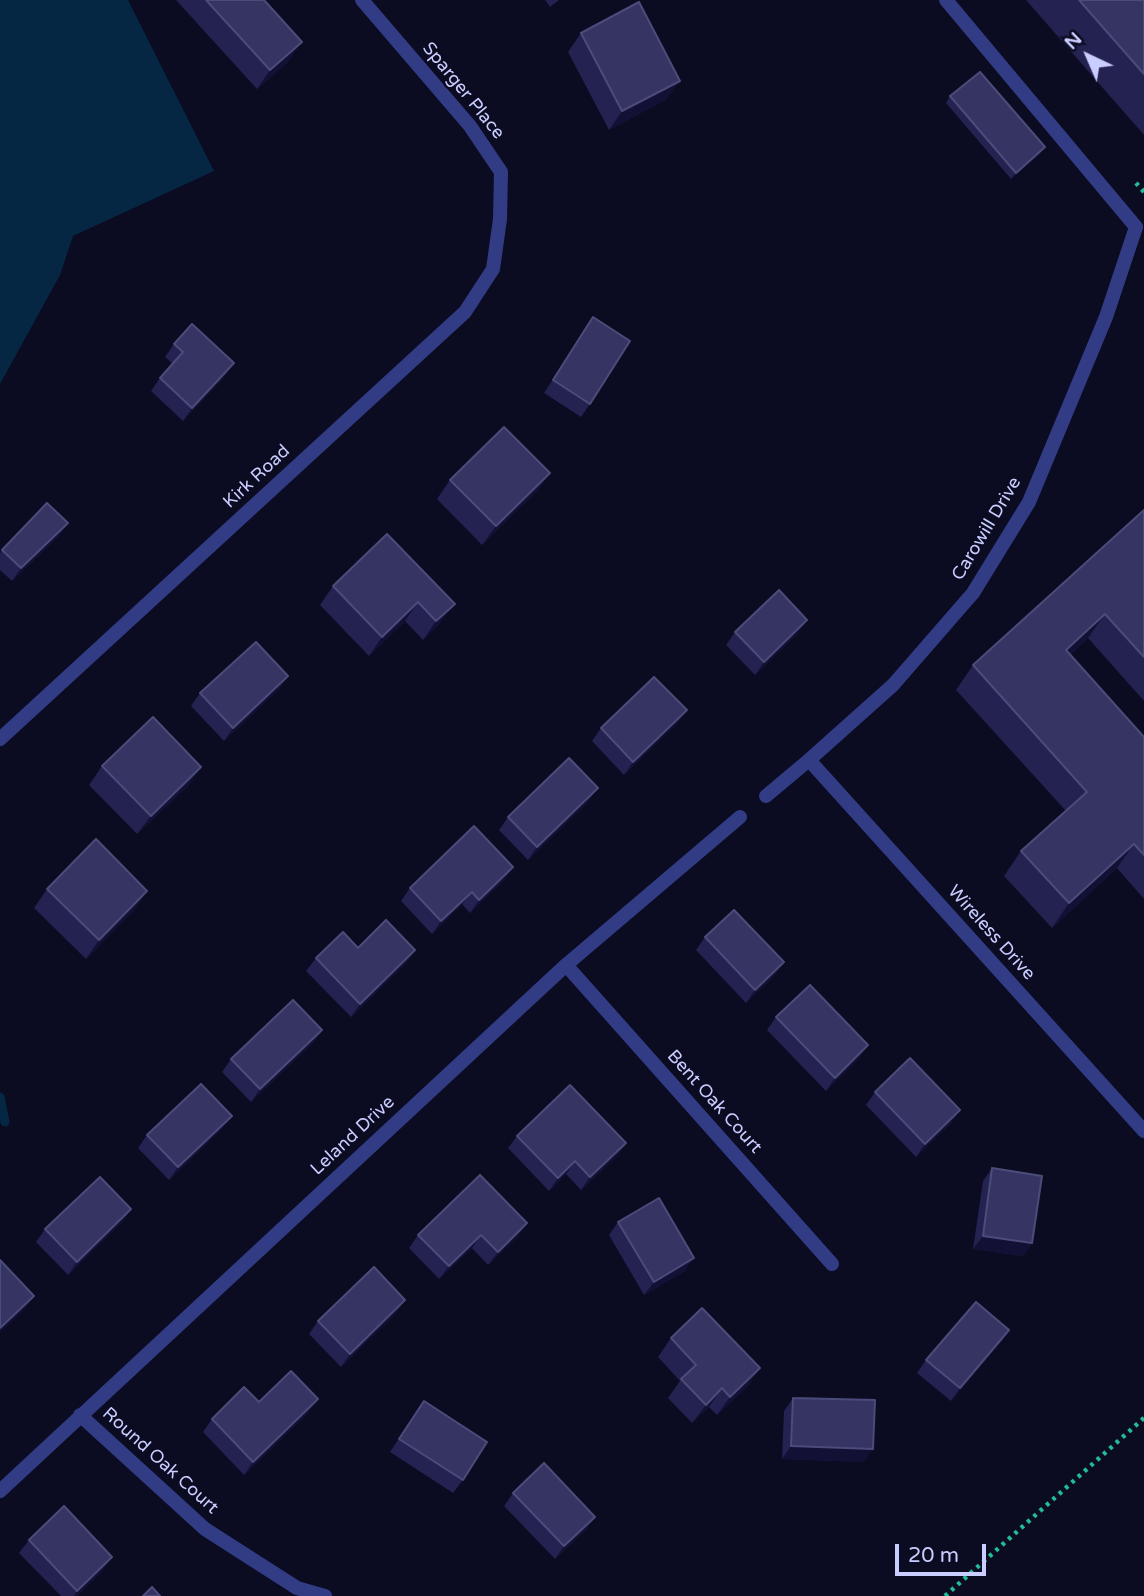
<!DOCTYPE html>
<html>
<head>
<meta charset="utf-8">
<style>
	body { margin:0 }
	#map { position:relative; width:1144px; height:1596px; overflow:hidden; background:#0b0b21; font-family:"Varela Round",sans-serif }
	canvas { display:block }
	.north { position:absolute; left:1053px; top:21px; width:70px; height:70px; -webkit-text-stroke:5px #0b0b21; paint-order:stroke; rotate:316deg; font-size:19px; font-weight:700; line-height:28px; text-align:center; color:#cacdff }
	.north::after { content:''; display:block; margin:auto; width:24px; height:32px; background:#cacdff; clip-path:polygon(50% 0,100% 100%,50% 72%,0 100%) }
	.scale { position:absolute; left:895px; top:1544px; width:91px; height:32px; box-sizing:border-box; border:4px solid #cacdff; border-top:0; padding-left:9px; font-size:21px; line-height:24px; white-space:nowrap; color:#cacdff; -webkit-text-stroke:5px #0b0b21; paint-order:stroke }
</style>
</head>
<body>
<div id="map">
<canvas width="1144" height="1596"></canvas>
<div class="north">N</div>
<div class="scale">20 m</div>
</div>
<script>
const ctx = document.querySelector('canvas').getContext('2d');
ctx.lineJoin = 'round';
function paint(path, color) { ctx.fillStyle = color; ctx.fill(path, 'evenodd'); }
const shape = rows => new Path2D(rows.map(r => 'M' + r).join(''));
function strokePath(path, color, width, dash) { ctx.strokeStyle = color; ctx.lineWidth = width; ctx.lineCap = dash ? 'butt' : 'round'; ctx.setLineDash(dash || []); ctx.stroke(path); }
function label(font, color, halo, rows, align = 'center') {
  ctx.font = font + ' "Varela Round",sans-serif'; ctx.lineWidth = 5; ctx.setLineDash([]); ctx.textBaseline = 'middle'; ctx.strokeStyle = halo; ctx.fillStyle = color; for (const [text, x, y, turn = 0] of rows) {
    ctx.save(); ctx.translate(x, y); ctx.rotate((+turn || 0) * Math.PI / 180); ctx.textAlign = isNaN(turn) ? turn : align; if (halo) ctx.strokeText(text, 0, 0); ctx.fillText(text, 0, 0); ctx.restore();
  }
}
paint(shape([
	[0,0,128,0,214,171,73,236,60,275,0,384]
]), '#062744');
strokePath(shape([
	[0,1097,5,1122]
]), '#062744', 9);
strokePath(shape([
	[1136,183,1144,192],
	[945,1596,1144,1418]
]), '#22bc97', 4.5, [3.5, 5]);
strokePath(shape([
	[809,760,893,685,973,593,1029,502,1106,317,1136,227,946,0]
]), '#313c84', 14);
strokePath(shape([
	[0,739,465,312,493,269,500,219,501,172,470,126,362,0],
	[766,796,809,760,1144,1131],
	[566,965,832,1264],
	[80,1415,205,1529,297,1588,325,1596],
	[0,1491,566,965,740,817]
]), '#313c84', 14);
paint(shape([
	[176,0,264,0,289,61,257,89],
	[545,0,559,0,550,7],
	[1026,0,1144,0,1144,135],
	[581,33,667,99,609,130,568,52],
	[950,96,1040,154,1011,179,946,103],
	[593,317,590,404,581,417,544,393],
	[174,344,225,376,183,421,151,391,160,378,173,364,165,357],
	[550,473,537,491,482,545,437,499,450,480],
	[1144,510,1144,701,1088,638,1070,655,1144,737,1144,899,1117,868,1052,928,1004,876,1021,851,1066,811,956,690,973,665],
	[387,534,441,622,423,640,405,621,369,656,320,605,333,586],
	[59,536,12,581,0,570,0,553,2,550],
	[735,632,798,633,755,675,726,645],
	[288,676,279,689,224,741,191,706,200,693],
	[687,710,677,723,624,775,592,741,601,728],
	[102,766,201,767,188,786,137,834,89,785],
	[589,801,528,860,499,830,508,817],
	[513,867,504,880,470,913,462,904,432,934,401,901,410,888],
	[47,889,147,891,134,910,86,959,34,908],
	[705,937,784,962,775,975,746,1003,696,950],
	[358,948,415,950,406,963,351,1017,306,971,316,958],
	[776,1017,868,1045,859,1058,826,1091,767,1030],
	[322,1030,313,1043,251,1102,222,1072,231,1059],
	[875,1092,960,1110,951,1123,916,1157,866,1105],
	[222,1129,169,1180,138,1148,147,1135],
	[517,1136,626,1143,617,1156,581,1190,566,1174,549,1191,508,1148],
	[992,1168,1032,1243,1023,1256,973,1249,983,1181],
	[131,1209,122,1222,68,1275,36,1242,45,1229],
	[618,1222,685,1271,644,1295,609,1235],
	[527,1223,518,1236,488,1265,472,1248,439,1279,409,1248,418,1235],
	[405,1300,396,1313,341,1367,309,1334,318,1321],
	[1009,1330,1000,1343,951,1401,917,1373,926,1360],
	[671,1338,760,1368,747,1387,717,1415,709,1407,692,1423,668,1398,680,1381,658,1357],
	[793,1398,864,1462,782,1459,784,1411],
	[424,1401,463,1480,453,1493,390,1452],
	[309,1412,244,1475,203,1432,212,1419],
	[513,1493,595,1517,586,1530,555,1559,504,1506],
	[29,1540,103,1570,77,1596,61,1596,19,1553]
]), '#232250');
paint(shape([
	[302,42,289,61,257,89,270,70],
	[680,81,667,99,609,130,622,111],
	[1045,147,1040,154,1011,179,1016,173],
	[234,363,225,376,183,421,192,408],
	[550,473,537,491,482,545,496,526],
	[68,523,59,536,12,581,21,568],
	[418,602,405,621,369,656,382,637],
	[455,604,441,622,423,640,436,621],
	[1105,614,1088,638,1049,674,1066,650],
	[807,620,798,633,755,675,764,662],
	[288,676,279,689,224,741,233,728],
	[687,710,677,723,624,775,633,762],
	[201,767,188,786,137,834,151,816],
	[598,788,589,801,528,860,537,847],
	[1134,844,1117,868,1052,928,1069,903],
	[513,867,504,880,470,913,479,900],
	[147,891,134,910,86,959,99,940],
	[472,892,462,904,432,934,441,921],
	[415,950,406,963,351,1017,360,1004],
	[784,962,775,975,746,1003,755,990],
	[322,1030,313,1043,251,1102,260,1089],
	[868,1045,859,1058,826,1091,835,1078],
	[960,1110,951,1123,916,1157,925,1144],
	[232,1116,222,1129,169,1180,178,1167],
	[626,1143,617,1156,581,1190,590,1177],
	[575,1161,566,1174,549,1191,558,1178],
	[131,1209,122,1222,68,1275,77,1262],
	[527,1223,518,1236,488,1265,498,1252],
	[481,1235,472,1248,439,1279,449,1266],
	[983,1236,1032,1243,1023,1256,973,1249],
	[694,1258,685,1271,644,1295,654,1282],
	[34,1296,25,1309,0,1333,0,1328],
	[405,1300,396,1313,341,1367,350,1354],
	[1009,1330,1000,1343,951,1401,960,1388],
	[760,1368,747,1387,717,1415,730,1397],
	[722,1388,709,1407,692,1423,706,1405],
	[318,1399,309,1412,244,1475,253,1462],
	[791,1446,873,1449,864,1462,782,1459],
	[595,1517,586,1530,555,1559,564,1546],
	[112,1557,103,1570,77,1596,74,1596,77,1591]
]), '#121135');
const building = shape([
	[206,0,264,0,302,42,270,70,206,0],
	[1079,0,1144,0,1144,74,1079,0],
	[639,2,680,81,622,111,581,33,639,2],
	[980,72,1045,147,1016,173,950,96,980,72],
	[593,317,630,341,590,404,553,380,593,317],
	[192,324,234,363,192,408,160,378,183,352,174,344,192,324],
	[504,427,550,473,496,526,450,480,504,427],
	[47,503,68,523,21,568,2,550,47,503],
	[1144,510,1144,657,1105,614,1066,650,1144,737,1144,855,1134,844,1069,903,1021,851,1087,792,973,665,1144,510],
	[387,534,455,604,436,621,418,602,382,637,333,586,387,534],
	[779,590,807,620,764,662,735,632,779,590],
	[256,642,288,676,233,728,200,693,256,642],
	[654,677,687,710,633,762,601,728,654,677],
	[153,717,201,767,151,816,102,766,153,717],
	[569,758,598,788,537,847,508,817,569,758],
	[474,826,513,867,479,900,472,892,441,921,410,888,474,826],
	[96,839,147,891,99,940,47,889,96,839],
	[734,910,784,962,755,990,705,937,734,910],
	[386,920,415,950,360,1004,316,958,343,932,358,948,386,920],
	[810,985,868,1045,835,1078,776,1017,810,985],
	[293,1000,322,1030,260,1089,231,1059,293,1000],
	[910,1058,960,1110,925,1144,875,1092,910,1058],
	[201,1084,232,1116,178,1167,147,1135,201,1084],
	[570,1085,626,1143,590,1177,575,1161,558,1178,517,1136,570,1085],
	[992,1168,1042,1176,1032,1243,983,1236,992,1168],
	[480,1175,527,1223,498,1252,481,1235,449,1266,418,1235,480,1175],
	[100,1177,131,1209,77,1262,45,1229,100,1177],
	[659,1198,694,1258,654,1282,618,1222,659,1198],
	[0,1260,34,1296,0,1328,0,1260],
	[374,1267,405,1300,350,1354,318,1321,374,1267],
	[976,1302,1009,1330,960,1388,926,1360,976,1302],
	[702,1308,760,1368,730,1397,722,1388,706,1405,681,1379,696,1365,671,1338,702,1308],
	[291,1371,318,1399,253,1462,212,1419,244,1387,259,1402,291,1371],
	[793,1398,875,1400,873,1449,791,1446,793,1398],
	[424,1401,487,1442,463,1480,399,1439,424,1401],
	[544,1463,595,1517,564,1546,513,1493,544,1463],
	[64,1506,112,1557,77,1591,29,1540,64,1506],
	[152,1587,160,1596,143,1596,152,1587]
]);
paint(building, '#353463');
strokePath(building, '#4c4c7b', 2);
label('18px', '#cacdff', '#0b0b21', [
	["Sparger Place",463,91,51],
	["Kirk Road",257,477,-43],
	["Carowill Drive",987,529,-59],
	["Wireless Drive",991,933,48],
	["Bent Oak Court",714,1102,48],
	["Leland Drive",353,1136,-43],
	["Round Oak Court",160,1461,42]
]);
</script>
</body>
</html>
